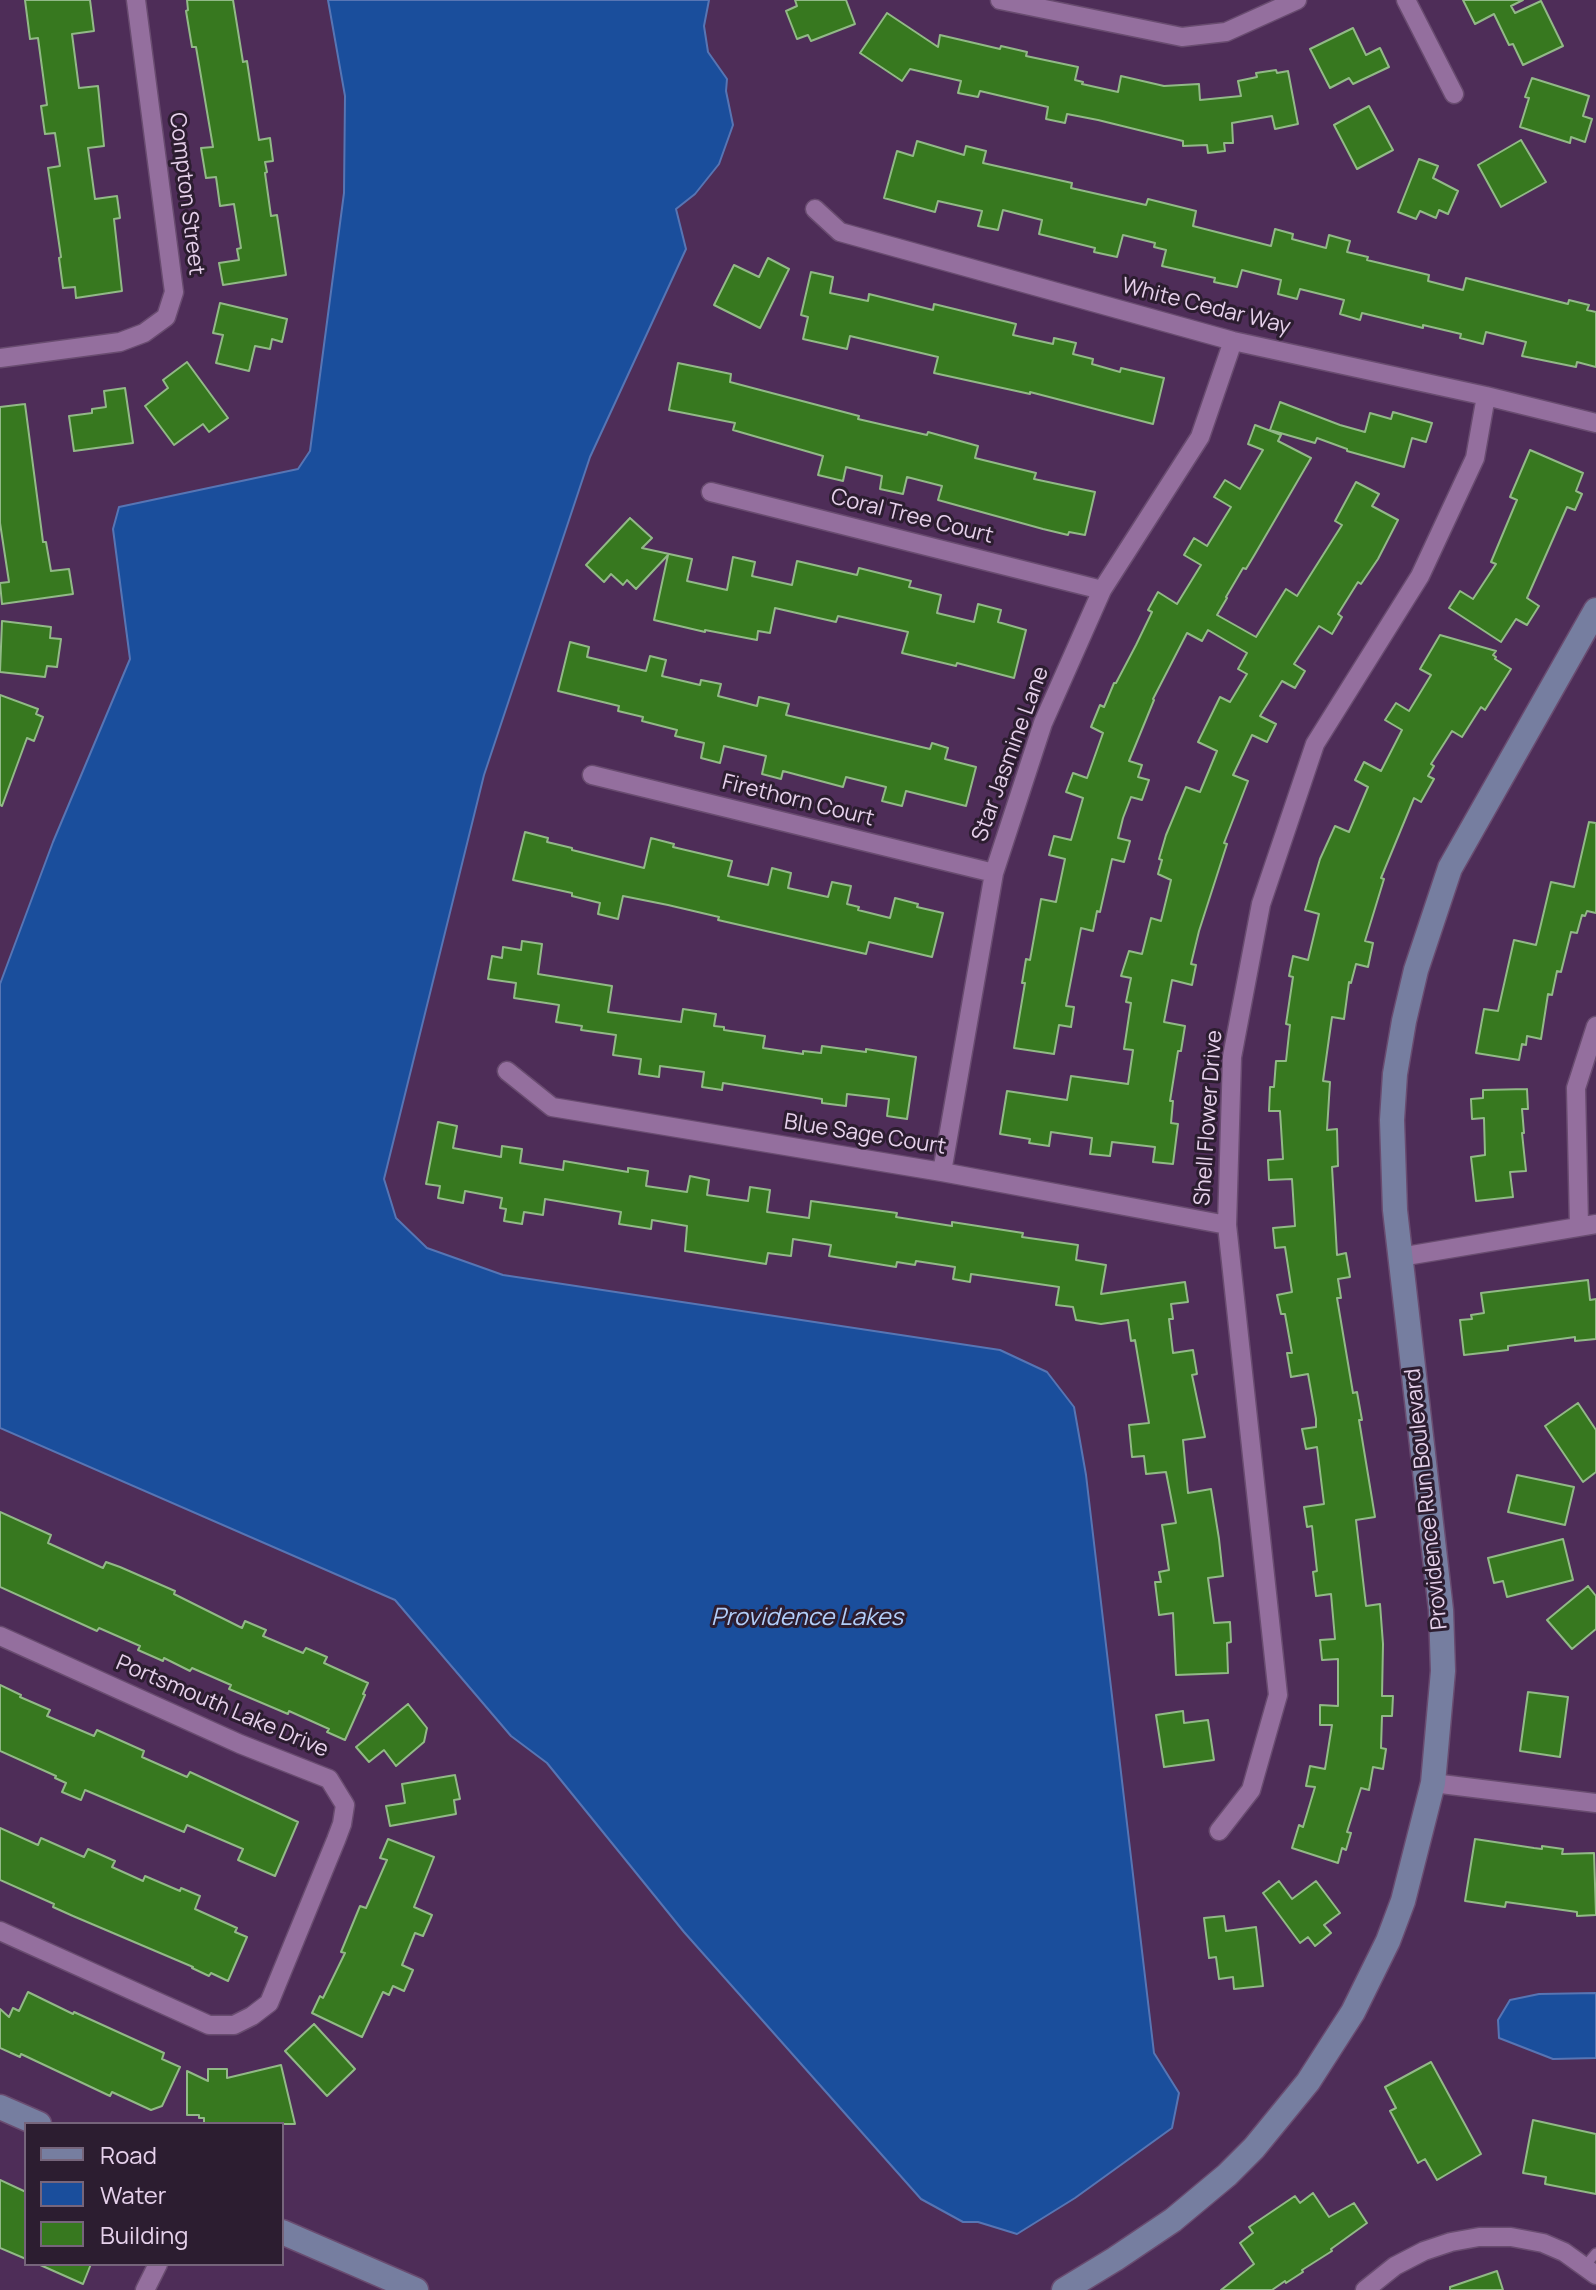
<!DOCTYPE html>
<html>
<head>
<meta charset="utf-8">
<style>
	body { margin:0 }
	#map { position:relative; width:1596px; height:2290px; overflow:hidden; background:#4e2d58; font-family:Manrope,sans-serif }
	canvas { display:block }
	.legend { position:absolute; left:24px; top:2122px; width:260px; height:144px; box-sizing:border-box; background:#2c1d30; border:2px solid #76657b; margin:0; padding:10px 14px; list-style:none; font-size:24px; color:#e6d1eb }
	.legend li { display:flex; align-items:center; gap:16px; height:40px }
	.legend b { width:40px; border:2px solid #76657b }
</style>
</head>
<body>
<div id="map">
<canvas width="1596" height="2290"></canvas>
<ul class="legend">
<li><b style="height:10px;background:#767ea0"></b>Road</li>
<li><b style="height:22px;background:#1a4e9c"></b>Water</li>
<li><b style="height:22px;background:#37781f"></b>Building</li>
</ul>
</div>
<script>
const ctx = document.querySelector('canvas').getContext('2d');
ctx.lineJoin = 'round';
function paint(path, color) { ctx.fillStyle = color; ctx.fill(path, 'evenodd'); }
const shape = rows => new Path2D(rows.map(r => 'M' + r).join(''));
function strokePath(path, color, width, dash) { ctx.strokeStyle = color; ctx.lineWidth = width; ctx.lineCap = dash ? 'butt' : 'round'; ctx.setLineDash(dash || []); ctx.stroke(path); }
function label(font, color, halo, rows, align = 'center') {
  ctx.font = font + ' Manrope,sans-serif'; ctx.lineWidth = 6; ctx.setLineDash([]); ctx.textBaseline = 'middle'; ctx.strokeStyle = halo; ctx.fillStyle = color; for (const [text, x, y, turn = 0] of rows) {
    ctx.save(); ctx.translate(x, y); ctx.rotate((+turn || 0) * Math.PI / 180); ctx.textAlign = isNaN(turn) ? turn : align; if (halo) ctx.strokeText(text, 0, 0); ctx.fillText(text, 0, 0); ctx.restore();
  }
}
const water = shape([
	[328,0,709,0,704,26,708,52,727,79,726,91,733,125,719,164,695,194,676,209,686,249,590,457,484,775,384,1179,396,1218,427,1248,503,1275,1000,1350,1047,1372,1074,1407,1086,1475,1154,2053,1179,2093,1172,2128,1075,2198,1017,2234,978,2222,963,2222,921,2199,684,1932,547,1763,511,1736,395,1600,0,1428,0,984,53,842,130,659,113,529,119,507,298,469,310,451,344,193,345,96,328,0],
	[1596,1993,1596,2058,1553,2059,1499,2038,1498,2020,1510,2000,1539,1994,1596,1993]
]);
paint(water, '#1a4e9c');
strokePath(water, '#5775b4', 2);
const building = shape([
	[25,0,90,0,94,31,72,34,79,88,98,86,104,146,88,148,95,199,117,196,120,218,114,219,122,291,76,298,75,287,63,288,59,258,61,257,48,168,60,166,55,133,45,134,41,106,47,105,38,38,30,39,25,0],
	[187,0,233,0,243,62,247,61,259,140,270,138,273,161,265,162,267,172,265,173,271,216,277,215,286,275,223,285,219,263,239,260,237,249,241,248,234,204,220,206,216,177,206,178,201,148,213,147,196,47,192,47,186,11,188,10,187,0],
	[795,0,846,0,855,24,811,41,808,35,797,39,786,11,797,6,795,0],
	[1463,0,1523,0,1511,6,1515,13,1541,1,1563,46,1523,65,1513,44,1509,45,1494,14,1475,24,1463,0],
	[887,13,938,47,940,35,1000,49,1001,46,1027,52,1026,56,1078,67,1075,80,1083,82,1082,84,1118,92,1121,76,1164,86,1199,84,1200,100,1241,96,1238,81,1257,77,1256,73,1276,70,1277,73,1288,71,1298,124,1275,129,1272,116,1232,123,1233,143,1224,143,1225,151,1208,153,1207,145,1183,146,1183,141,1098,120,1067,114,1065,123,1046,119,1048,107,980,91,978,97,958,93,961,81,910,69,902,81,860,53,887,13],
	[1353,28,1366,55,1380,48,1389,67,1353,84,1349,78,1330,88,1310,49,1353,28],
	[1532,78,1589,96,1583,116,1592,119,1585,142,1571,137,1570,143,1520,127,1529,98,1525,97,1532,78],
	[1369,106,1393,150,1357,169,1334,125,1369,106],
	[1521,140,1546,182,1501,207,1478,165,1521,140],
	[917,141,964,155,966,146,986,151,983,163,1072,183,1071,188,1146,205,1148,199,1196,211,1193,226,1271,246,1275,229,1293,234,1292,239,1326,248,1329,235,1350,241,1347,252,1368,257,1367,260,1429,275,1428,281,1463,290,1466,278,1568,304,1569,300,1589,305,1587,310,1596,312,1596,367,1577,362,1576,367,1522,356,1526,342,1486,332,1483,344,1460,338,1461,334,1423,325,1423,328,1362,313,1360,320,1340,314,1344,300,1300,289,1297,299,1278,294,1281,280,1242,270,1237,287,1214,282,1215,278,1162,266,1166,250,1154,247,1155,243,1123,235,1117,257,1094,252,1095,248,1039,234,1042,220,1003,210,998,230,978,226,982,211,938,201,935,212,884,198,897,151,913,156,917,141],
	[1419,159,1438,166,1433,178,1458,191,1448,214,1439,210,1436,218,1420,211,1416,219,1398,212,1419,159],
	[768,258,789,269,760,328,714,305,734,265,759,277,768,258],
	[811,272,833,277,830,293,868,301,869,294,933,310,934,304,1016,324,1013,335,1053,344,1054,338,1076,343,1073,354,1093,359,1092,364,1120,372,1121,368,1164,378,1153,424,1030,392,1030,394,934,373,938,357,850,336,847,349,803,339,808,317,801,315,811,272],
	[220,303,287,319,282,342,272,339,270,349,255,346,249,371,216,363,223,335,213,333,220,303],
	[187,362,228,418,209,432,203,424,174,445,145,406,168,388,163,380,187,362],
	[678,363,731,374,730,382,859,416,858,419,927,435,928,432,978,446,975,458,1036,473,1034,479,1095,492,1085,535,1069,532,1068,535,1043,529,938,500,942,486,907,477,903,494,880,489,882,476,846,467,843,481,818,475,823,456,733,430,735,423,669,410,678,363],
	[125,388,133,443,74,451,69,416,92,413,92,409,106,407,104,391,125,388],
	[1280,402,1340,425,1365,432,1370,413,1391,419,1393,412,1432,423,1426,442,1412,438,1404,467,1347,451,1347,449,1317,438,1315,443,1270,430,1280,402],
	[25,404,43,542,46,542,51,571,69,569,73,594,2,604,0,583,9,582,0,523,0,407,25,404],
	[1255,425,1281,435,1278,441,1311,458,1255,554,1246,569,1243,568,1226,597,1227,598,1217,615,1256,637,1286,589,1297,596,1342,525,1335,521,1356,482,1379,494,1372,506,1398,520,1378,559,1361,584,1358,582,1338,614,1342,617,1332,634,1319,626,1294,664,1305,671,1295,688,1282,681,1260,716,1276,724,1267,742,1252,735,1233,775,1248,781,1224,843,1227,844,1199,931,1191,964,1196,965,1192,985,1172,980,1164,1022,1185,1026,1181,1051,1178,1051,1170,1101,1173,1101,1171,1123,1178,1124,1173,1164,1153,1162,1155,1147,1112,1142,1110,1156,1090,1154,1092,1138,1051,1132,1049,1146,1029,1143,1030,1139,1000,1134,1007,1091,1067,1100,1071,1076,1128,1084,1133,1050,1124,1049,1131,1003,1126,1002,1131,978,1121,976,1129,951,1142,954,1151,918,1161,921,1171,880,1158,874,1162,860,1159,859,1166,835,1186,787,1200,792,1217,751,1198,742,1220,697,1230,702,1247,674,1238,669,1247,653,1208,630,1202,641,1187,633,1153,699,1154,700,1129,761,1142,765,1138,777,1149,780,1142,800,1131,797,1123,818,1118,838,1130,841,1124,862,1112,859,1100,912,1097,911,1093,931,1081,928,1066,1006,1074,1007,1071,1027,1059,1025,1054,1054,1014,1048,1025,983,1022,983,1026,959,1030,960,1041,899,1056,902,1065,859,1049,855,1054,836,1071,840,1083,798,1066,792,1073,773,1087,778,1103,733,1091,727,1100,705,1104,707,1114,683,1116,683,1136,645,1152,612,1148,610,1158,592,1177,604,1201,565,1184,555,1194,538,1207,546,1231,507,1214,497,1225,480,1240,489,1263,450,1248,444,1255,425],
	[1530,450,1583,473,1576,491,1582,494,1575,510,1567,507,1527,598,1539,606,1527,625,1516,619,1501,642,1449,608,1460,591,1473,599,1496,564,1491,562,1517,500,1510,497,1530,450],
	[630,518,652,538,642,548,692,559,687,581,727,590,733,557,755,562,752,576,792,585,797,561,857,575,859,568,911,581,909,587,941,595,937,613,974,622,978,604,1001,610,998,622,1026,630,1014,678,957,663,956,666,902,653,908,632,838,616,836,622,775,608,770,633,758,631,757,640,705,630,705,632,654,620,668,555,636,589,627,580,623,585,611,574,604,582,586,565,630,518],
	[2,621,51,627,50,638,61,639,57,667,47,666,45,677,0,672,2,621],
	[1440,635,1496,651,1493,655,1496,657,1495,659,1511,669,1485,710,1481,707,1462,737,1452,731,1431,764,1434,766,1428,776,1434,779,1421,802,1414,798,1381,878,1384,879,1365,941,1373,943,1368,967,1356,964,1351,983,1349,982,1344,1019,1332,1017,1323,1081,1330,1082,1327,1130,1337,1129,1338,1166,1332,1167,1337,1255,1346,1253,1350,1277,1338,1279,1341,1298,1337,1298,1353,1393,1357,1392,1362,1420,1359,1420,1375,1517,1356,1520,1366,1606,1380,1604,1383,1644,1382,1696,1393,1696,1392,1716,1382,1716,1381,1748,1386,1749,1383,1769,1373,1767,1369,1790,1361,1788,1347,1832,1351,1833,1346,1850,1342,1848,1338,1863,1292,1848,1299,1825,1303,1827,1315,1787,1306,1786,1310,1766,1325,1769,1332,1725,1320,1725,1320,1705,1338,1706,1338,1659,1322,1660,1320,1640,1335,1639,1331,1594,1316,1596,1313,1572,1317,1571,1312,1526,1307,1527,1304,1507,1324,1504,1317,1447,1306,1449,1302,1429,1316,1427,1316,1419,1308,1374,1291,1377,1287,1353,1292,1353,1285,1314,1281,1314,1277,1295,1292,1292,1285,1247,1275,1248,1273,1228,1295,1226,1292,1179,1269,1180,1268,1160,1283,1159,1280,1111,1269,1111,1270,1087,1274,1087,1276,1061,1286,1061,1290,1025,1286,1024,1293,977,1289,976,1293,956,1308,960,1319,914,1305,910,1320,859,1335,826,1349,832,1368,787,1355,780,1364,762,1381,771,1402,730,1385,720,1396,703,1409,711,1431,675,1420,669,1440,635],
	[570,642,589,647,587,657,646,671,650,656,666,660,662,676,700,685,701,680,721,684,718,696,757,706,759,697,789,704,786,715,930,749,932,743,948,748,945,759,976,767,966,806,906,791,902,806,882,801,886,787,846,777,843,787,783,771,781,779,762,774,766,756,724,746,720,763,701,758,704,743,675,736,677,730,642,721,643,717,618,711,619,706,558,691,570,642],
	[0,695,38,709,36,714,43,717,34,741,27,738,2,806,0,805,0,695],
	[1589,822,1596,823,1596,913,1587,911,1585,916,1582,915,1577,933,1571,932,1561,972,1557,971,1552,995,1548,994,1541,1039,1527,1036,1526,1045,1522,1044,1519,1060,1476,1053,1484,1009,1498,1011,1514,940,1536,945,1551,882,1574,887,1589,822],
	[525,832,548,838,547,842,572,848,572,850,644,868,651,838,674,844,673,847,732,861,728,876,768,885,772,868,791,873,788,888,828,897,832,882,851,886,847,904,859,907,858,910,890,918,895,898,918,904,917,907,943,913,932,957,869,942,866,954,718,920,719,917,668,905,623,896,618,919,598,914,600,903,572,896,572,893,513,880,525,832],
	[522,941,542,944,538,974,612,986,608,1012,681,1022,683,1009,716,1014,714,1026,724,1027,724,1030,765,1036,763,1048,803,1054,803,1051,821,1053,822,1046,866,1052,866,1049,916,1057,907,1119,887,1116,889,1099,847,1094,846,1106,822,1103,822,1099,723,1083,722,1090,702,1087,704,1072,660,1066,659,1077,639,1074,641,1059,613,1055,616,1035,581,1030,582,1026,556,1022,559,1005,514,998,516,983,488,979,492,956,502,958,503,947,521,950,522,941],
	[1527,1089,1528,1109,1522,1109,1524,1133,1522,1133,1526,1171,1510,1172,1513,1197,1476,1201,1471,1157,1485,1155,1484,1118,1472,1119,1471,1099,1483,1098,1483,1090,1527,1089],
	[438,1122,457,1126,453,1148,501,1157,502,1146,522,1149,520,1163,563,1170,564,1161,628,1172,628,1168,648,1171,646,1186,687,1192,690,1176,709,1180,707,1195,748,1201,750,1187,770,1190,767,1212,809,1218,811,1201,897,1213,896,1217,952,1226,952,1222,1023,1233,1022,1237,1078,1245,1076,1260,1106,1265,1101,1294,1185,1282,1188,1302,1171,1304,1173,1319,1169,1319,1173,1353,1193,1350,1197,1374,1192,1375,1205,1437,1183,1440,1188,1493,1211,1489,1219,1539,1223,1576,1208,1578,1214,1623,1230,1622,1231,1642,1227,1643,1228,1673,1176,1675,1173,1613,1159,1615,1155,1582,1161,1582,1159,1572,1169,1570,1162,1525,1176,1523,1166,1472,1146,1474,1144,1456,1132,1457,1129,1425,1149,1423,1135,1340,1131,1341,1128,1320,1101,1324,1076,1320,1073,1307,1056,1305,1059,1287,971,1274,970,1282,953,1279,955,1267,916,1261,915,1265,897,1262,896,1267,829,1256,831,1245,793,1239,791,1256,768,1253,766,1264,685,1251,687,1226,652,1220,651,1229,619,1224,621,1212,545,1199,543,1215,524,1212,522,1224,504,1221,506,1209,500,1208,502,1198,465,1191,463,1203,438,1198,440,1186,426,1184,438,1122],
	[1588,1280,1590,1300,1596,1299,1596,1339,1575,1341,1575,1337,1508,1346,1508,1350,1464,1355,1460,1320,1472,1319,1471,1315,1484,1313,1481,1293,1588,1280],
	[1578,1403,1596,1430,1596,1472,1583,1482,1545,1426,1578,1403],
	[1517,1475,1574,1487,1565,1525,1508,1512,1517,1475],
	[0,1512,51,1535,48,1543,103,1568,106,1562,120,1567,175,1591,174,1594,242,1628,245,1621,266,1630,263,1636,303,1653,306,1648,327,1657,324,1663,368,1683,363,1694,365,1695,345,1740,327,1732,329,1729,289,1711,288,1714,229,1689,231,1685,192,1668,190,1671,164,1658,163,1661,138,1650,140,1646,99,1628,97,1631,0,1587,0,1512],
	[1563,1539,1573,1580,1507,1597,1503,1581,1494,1583,1488,1558,1563,1539],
	[1588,1586,1596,1596,1596,1629,1572,1649,1547,1620,1588,1586],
	[0,1685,21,1695,20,1697,50,1710,47,1716,94,1736,97,1730,144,1751,142,1757,187,1777,190,1772,298,1822,275,1876,238,1860,243,1849,187,1825,184,1832,85,1790,81,1800,62,1792,66,1783,55,1778,56,1776,0,1751,0,1685],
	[1528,1692,1568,1697,1560,1757,1520,1751,1528,1692],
	[408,1704,427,1728,424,1742,396,1766,384,1750,369,1762,356,1747,408,1704],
	[1183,1711,1184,1723,1208,1720,1214,1760,1164,1767,1156,1715,1183,1711],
	[455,1775,460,1799,454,1800,456,1814,390,1826,386,1806,405,1803,402,1784,455,1775],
	[0,1828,38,1845,41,1838,84,1857,88,1849,115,1861,112,1867,143,1881,145,1876,180,1891,181,1888,200,1896,195,1909,237,1928,235,1932,247,1937,228,1981,211,1973,209,1976,192,1968,193,1967,73,1916,53,1907,54,1904,0,1880,0,1828],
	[388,1839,434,1857,414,1907,432,1915,423,1936,415,1933,402,1965,413,1970,404,1991,393,1986,389,1995,383,1992,362,2037,312,2013,320,1996,323,1998,345,1953,341,1952,360,1906,366,1908,387,1860,380,1858,388,1839],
	[1475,1839,1534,1848,1542,1849,1542,1846,1563,1849,1562,1854,1594,1853,1596,1915,1577,1916,1577,1912,1506,1902,1505,1907,1465,1901,1475,1839],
	[1279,1881,1292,1899,1316,1881,1340,1913,1324,1925,1331,1933,1315,1946,1308,1937,1300,1943,1263,1893,1279,1881],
	[1224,1916,1226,1931,1256,1927,1263,1986,1234,1989,1233,1977,1219,1979,1216,1957,1209,1958,1204,1918,1224,1916],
	[28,1992,73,2014,74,2012,164,2053,162,2059,180,2067,162,2106,151,2110,112,2092,110,2096,21,2054,20,2057,0,2048,0,2009,9,2017,13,2008,19,2011,28,1992],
	[314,2024,355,2069,327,2096,285,2051,314,2024],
	[1431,2062,1481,2154,1437,2180,1425,2159,1418,2163,1390,2111,1396,2108,1385,2087,1431,2062],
	[281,2065,295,2124,204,2124,204,2118,199,2118,199,2115,187,2115,187,2071,208,2081,208,2069,227,2069,227,2078,281,2065],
	[1533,2120,1596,2134,1596,2194,1545,2184,1546,2177,1523,2173,1533,2120],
	[0,2180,26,2192,26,2259,0,2248,0,2180],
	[1313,2193,1329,2217,1354,2203,1367,2223,1331,2249,1332,2251,1302,2270,1303,2272,1286,2283,1285,2281,1272,2290,1221,2290,1254,2264,1240,2243,1253,2233,1249,2227,1295,2196,1300,2203,1313,2193],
	[38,2264,91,2264,83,2284,38,2264],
	[1497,2271,1503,2290,1450,2290,1450,2287,1497,2271]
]);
paint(building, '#37781f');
strokePath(building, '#92b987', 2);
const lane = shape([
	[1585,2266,1596,2253]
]);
const street = shape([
	[1000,0,1182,37,1226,32,1297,0],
	[1406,0,1454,94],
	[815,209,840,232,1233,341,1486,396,1596,423],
	[0,358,120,342,144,333,166,317,174,292,136,0],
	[711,492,1102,590],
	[592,775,994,873],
	[507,1071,552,1107,942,1172,1227,1225],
	[942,1172,994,873,1043,723,1102,590,1200,437,1233,341],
	[1579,1225,1576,1088,1596,1026],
	[1400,1257,1596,1224],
	[0,1636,240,1744,329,1779,345,1805,342,1824,336,1840,269,2003,252,2016,234,2025,209,2025,0,1931],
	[1433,1783,1596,1803],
	[1219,1831,1251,1790,1278,1695,1227,1225,1232,1057,1261,904,1315,744,1420,576,1475,458,1486,396],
	[145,2290,158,2264],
	[1365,2290,1395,2266,1424,2251,1451,2242,1479,2237,1511,2237,1543,2243,1564,2252,1596,2275]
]);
const secondary = shape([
	[0,2107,39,2124],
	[282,2232,416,2290],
	[1064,2290,1115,2259,1173,2220,1227,2175,1254,2148,1308,2082,1353,2012,1388,1941,1403,1901,1433,1783,1443,1671,1441,1610,1395,1210,1392,1120,1395,1074,1404,1021,1416,970,1450,868,1596,610]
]);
strokePath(lane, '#694c70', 12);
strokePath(street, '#694c70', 21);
strokePath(secondary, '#694c70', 27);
strokePath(lane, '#946f9e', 9);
strokePath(street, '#946f9e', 18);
strokePath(secondary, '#767ea0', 24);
label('22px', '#e6d1eb', '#2c1d30', [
	["Compton Street",186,194,83],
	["White Cedar Way",1206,307,14],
	["Coral Tree Court",912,517,14],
	["Star Jasmine Lane",1011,754,-70],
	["Firethorn Court",798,801,14],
	["Shell Flower Drive",1209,1118,-86],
	["Blue Sage Court",865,1135,9],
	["Providence Run Boulevard",1427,1499,-96],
	["Portsmouth Lake Drive",222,1707,23]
]);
label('italic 24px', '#b2cef9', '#2c1d30', [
	["Providence Lakes",807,1618]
]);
</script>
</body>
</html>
